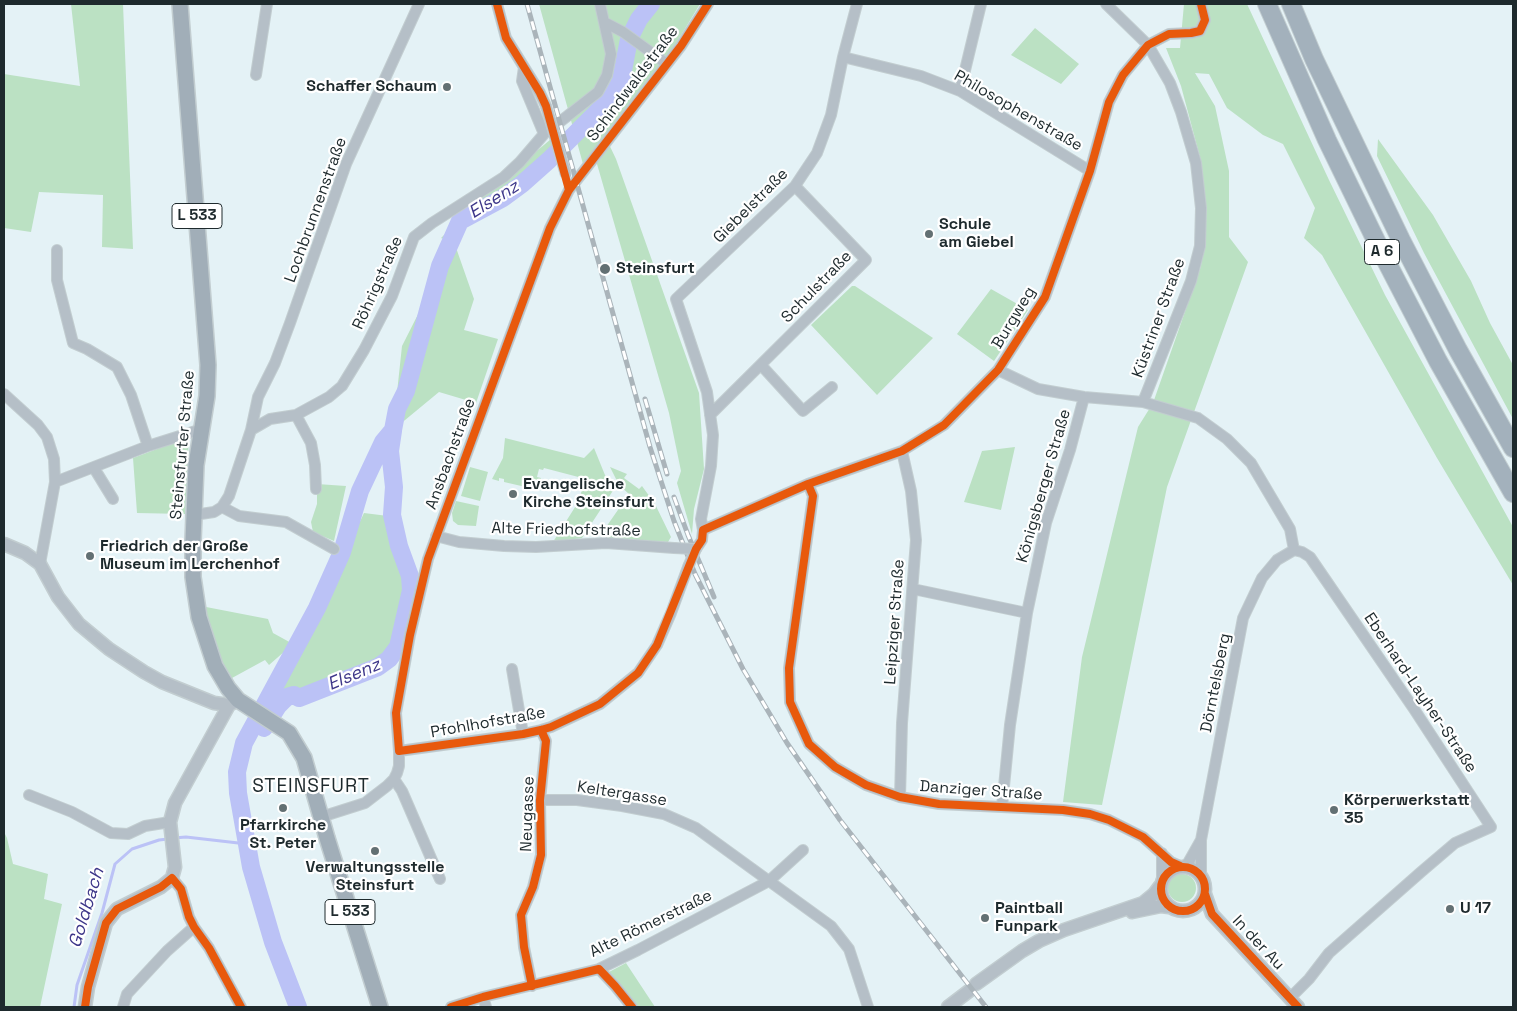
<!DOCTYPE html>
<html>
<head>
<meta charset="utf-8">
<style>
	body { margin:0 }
	#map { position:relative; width:1517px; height:1011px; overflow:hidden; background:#e4f2f6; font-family:"Space Grotesk",sans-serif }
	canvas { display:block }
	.frame { position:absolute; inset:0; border:5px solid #1e2a2d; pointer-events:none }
</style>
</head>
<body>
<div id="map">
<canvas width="1517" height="1011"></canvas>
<div class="frame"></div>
</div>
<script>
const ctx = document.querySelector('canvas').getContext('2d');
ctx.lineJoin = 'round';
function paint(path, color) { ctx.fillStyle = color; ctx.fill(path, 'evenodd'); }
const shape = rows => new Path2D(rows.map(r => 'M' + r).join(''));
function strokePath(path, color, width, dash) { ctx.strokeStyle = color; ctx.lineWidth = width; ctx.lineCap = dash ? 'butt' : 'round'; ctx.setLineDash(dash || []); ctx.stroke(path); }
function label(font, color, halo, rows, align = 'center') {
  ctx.font = font + ' "Space Grotesk",sans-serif'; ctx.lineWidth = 4.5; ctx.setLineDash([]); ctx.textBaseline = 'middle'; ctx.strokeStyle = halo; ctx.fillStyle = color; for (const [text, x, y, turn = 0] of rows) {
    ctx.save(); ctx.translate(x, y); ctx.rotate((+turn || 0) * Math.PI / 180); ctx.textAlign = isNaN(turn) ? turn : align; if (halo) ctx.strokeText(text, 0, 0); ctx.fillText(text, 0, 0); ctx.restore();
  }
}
paint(shape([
	[71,4,123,4,133,249,102,247,103,195,39,192,31,232,4,228,4,74,80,86],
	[539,4,700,4,672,50,605,136,616,159,699,393,704,469,694,509,692,534,677,483,681,471,669,413,597,164,591,154,583,164],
	[1184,4,1247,4,1329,180,1385,295,1513,527,1513,585,1437,458,1322,255,1304,238,1315,208,1283,144,1263,135,1227,108,1209,74,1195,73,1215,106,1229,171,1229,237,1248,262,1167,487,1102,805,1063,802,1082,657,1138,427,1153,403,1201,266,1205,222,1201,161,1181,86,1166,48,1180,48],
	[1035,28,1079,64,1061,84,1011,55],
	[551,139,558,159,522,188,500,202,467,215,454,242,474,299,464,330,498,339,476,403,439,392,393,430,402,346,454,243,441,238,487,193],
	[1378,139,1433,215,1471,281,1490,323,1513,365,1513,419,1424,253,1377,156],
	[852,286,855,286,933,338,877,395,811,325],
	[991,289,1028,310,994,361,957,334],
	[189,437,185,514,137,513,133,458],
	[505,438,584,458,594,448,607,480,616,486,582,538,553,542,577,504,586,479,544,468,543,470,539,469,537,477,541,478,540,486,531,484,530,488,504,482,504,479,499,478,499,481,492,479,503,458],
	[1015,447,1001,510,964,502,982,451],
	[470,467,488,472,480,501,461,496],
	[610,467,627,474,624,478,639,489,642,486,655,504,671,537,668,542,607,539,604,530,629,494,619,485],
	[317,484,346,486,334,541,313,532,311,522,317,504],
	[456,501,479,506,476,526,458,525,453,521,452,513],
	[364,513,388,516,403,560,409,589,396,645,387,658,283,696,273,696,303,642],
	[201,606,268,619,273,633,293,644,269,665,265,660,232,678,229,673,227,674],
	[4,832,7,838,13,864,48,874,44,899,62,904,40,1007,4,1007],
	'1168 888a14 14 0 1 1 28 0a14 14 0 1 1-28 0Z',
	[626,963,655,1007,636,1007,609,972]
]), '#bbe1c3');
strokePath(shape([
	[174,838,186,837,247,844],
	[74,1007,77,985,102,913,115,864,132,849,159,840,168,839]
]), '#bbc2f6', 3);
strokePath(shape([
	[264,728,278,706,287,697,294,695,299,698,378,667,389,659,398,647,411,590,410,576,399,546,392,515,394,487,390,451,393,431],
	[298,1007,273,942,251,867,238,793,237,772,244,743,317,608,342,552,360,491,383,442,393,430,397,409,406,391,440,266,460,221,503,198,522,184,549,160,612,97,621,81,629,39,639,19,651,4]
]), '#bbc2f6', 18);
const minor = shape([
	[497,4,506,38,540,93,546,106],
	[1106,4,1148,45,1170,83,1181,112,1196,163,1201,208,1200,246,1191,281,1143,402],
	[604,22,623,32,667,64],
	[843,57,921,76,960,91,1090,171],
	[256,75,267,4],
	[960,91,981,4],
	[547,132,598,92,607,75,611,54,600,4],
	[57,250,57,280,73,343,87,349,117,367,131,395,148,446],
	[761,365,803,411,832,387],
	[998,370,1038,389,1084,397,1143,402,1198,418,1227,439,1251,463,1290,529,1294,550],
	[4,394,38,425,47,437,54,459,55,482,40,564],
	[296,415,311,443,315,465,316,489],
	[710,415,866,260,795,186],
	[251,430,258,397,275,363,290,323,346,164,419,4],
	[94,468,113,499],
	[55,482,148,446,202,429],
	[808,484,813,496,789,668,790,702,809,744,835,767,866,785,900,797,939,804,1063,810,1090,814,1109,820,1143,837,1171,862,1180,866],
	[222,507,239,516,286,522,334,549],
	[194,515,214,512,222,507,229,496,251,430,270,419,296,415,329,397,342,386,364,350,392,296,414,237,432,223,504,177,520,162,544,134,522,81,524,67],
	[703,530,808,484,902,451,944,425,998,370,1045,297,1090,171,1109,102,1123,75,1148,45,1169,34,1191,33,1200,31,1205,20,1201,4],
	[436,536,459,542,504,546,536,547,606,543,674,548],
	[696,549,702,540,703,530,701,519,711,466,713,435,707,392,676,299,795,186,817,153,831,115,843,57,857,4],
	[913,589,1027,613],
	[512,669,523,734],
	[399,751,523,734,541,730,551,727,600,704,638,673,657,645,671,613,688,567],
	[394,779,402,791,440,879],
	[29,795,72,812,111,833,128,834,145,826,170,822],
	[900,797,902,723,916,540,911,491,902,451],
	[540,800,577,800,622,806,664,814,696,828,831,926,849,949,868,1007],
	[1002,807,1010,725,1027,613,1046,523,1070,450,1084,397],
	[321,817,365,803,387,786,394,779,397,773,399,766,399,751,396,713,410,635,428,559,550,228,569,190,681,46,708,4],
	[1162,853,1162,880],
	[1184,866,1188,863,1201,840],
	[1201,875,1201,840,1243,618,1262,578,1277,560,1294,550],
	[172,878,181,889,189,917,194,927,209,948,241,1007],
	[599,969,615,986,632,1007],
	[532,986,524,947,521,915,533,887,541,855,540,800,546,741,541,730],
	[483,997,486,1007],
	[1290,998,1309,979,1329,953,1421,872,1455,843,1491,827,1414,709,1310,557,1302,552,1294,550],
	[123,1007,127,994,167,951,194,927],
	[451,1007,483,997,599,969,638,950,769,881,803,850]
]);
const tertiary = shape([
	[4,544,25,553,40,564,58,597,79,624,109,649,144,672,162,682,214,703,229,705,234,702],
	'1161 889a22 22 0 1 1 44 0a22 22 0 1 1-44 0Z',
	[1205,894,1212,914,1298,1007],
	[1132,912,1161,906,1169,907],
	[976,984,1022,951,1039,941,1064,930,1143,903,1154,894,1160,886],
	[85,1007,88,987,106,923,117,909,161,887,172,878,175,867,170,822,175,803,229,705],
	[948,1007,969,991]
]);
const primary = shape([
	[180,4,208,365,207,396,196,465,193,541,193,577,199,617,215,666,228,688,238,700,289,733,304,758,327,838,380,1007]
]);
const motorway = shape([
	[1267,4,1327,140,1381,251,1438,361,1513,493],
	[1291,4,1314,59,1401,240,1458,350,1513,448]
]);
strokePath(minor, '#c2cdd0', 12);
strokePath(tertiary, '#c2cdd0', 15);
strokePath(primary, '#c2cdd0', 18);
strokePath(motorway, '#c2cdd0', 20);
strokePath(minor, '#b5bfc7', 10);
strokePath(tertiary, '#b5bfc7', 12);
strokePath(primary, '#a1aeb8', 15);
strokePath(motorway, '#a3b1bc', 18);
const rail = shape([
	[527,4,650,447,674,521,695,574,743,669,787,743,840,820,986,1007],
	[645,399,667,474],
	[674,497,688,535,714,597]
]);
strokePath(rail, '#aab4ba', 5);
strokePath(rail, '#fff', 3, [9]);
const minorBridge = shape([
	[546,106,566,175],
	[674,548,696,549,688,567]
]);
strokePath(minorBridge, '#c2cdd0', 12, []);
strokePath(minorBridge, '#b5bfc7', 10);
strokePath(shape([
	[497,4,506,38,540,93,546,106,569,190],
	[708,4,681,46,569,190,550,228,428,559,410,635,396,713,399,751,523,734,541,730,551,727,600,704,638,673,657,645,696,549,702,540,703,530,808,484,902,451,944,425,998,370,1045,297,1090,171,1109,102,1123,75,1148,45,1169,34,1191,33,1200,31,1205,20,1201,4],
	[808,484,813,496,789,668,790,702,809,744,835,767,866,785,900,797,939,804,1063,810,1090,814,1109,820,1143,837,1171,862,1180,866],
	'1161 889a22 22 0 1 1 44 0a22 22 0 1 1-44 0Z',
	[1205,894,1212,914,1298,1007],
	[532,986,524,947,521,915,533,887,541,855,540,800,546,741,541,730],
	[85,1007,88,987,106,923,117,909,161,887,172,878,181,889,189,917,194,927,209,948,241,1007],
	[451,1007,483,997,599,969,615,986,632,1007]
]), '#e8590c', 8);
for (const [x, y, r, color] of [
	[447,87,5,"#637073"],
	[929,234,5,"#637073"],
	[605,269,6,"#637073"],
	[513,494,5,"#637073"],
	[90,556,5,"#637073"],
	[283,808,5,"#637073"],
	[1334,810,5,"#637073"],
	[375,851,5,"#637073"],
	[1450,909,5,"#637073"],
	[985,918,5,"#637073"]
]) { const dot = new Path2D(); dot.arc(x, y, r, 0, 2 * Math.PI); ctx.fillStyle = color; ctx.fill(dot); strokePath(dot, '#fff', 2); }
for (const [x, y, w] of [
	[197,216,50],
	[1382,252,35],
	[350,912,50]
]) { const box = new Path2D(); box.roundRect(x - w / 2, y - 12.5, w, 25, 4); ctx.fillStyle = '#fff'; ctx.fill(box); strokePath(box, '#1e2a2d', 1); }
label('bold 15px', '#1e2a2d', null, [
	["L 533",197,216],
	["A 6",1382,252],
	["L 533",350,912]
]);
label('16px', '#1e2a2d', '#fff', [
	["Schindwaldstraße",633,84,-53],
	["Philosophenstraße",1018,111,30],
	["Giebelstraße",751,206,-45],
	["Lochbrunnenstraße",316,210,-70],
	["Röhrigstraße",378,283,-66],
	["Schulstraße",817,287,-46],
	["Burgweg",1014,318,-59],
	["Küstriner Straße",1159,318,-70],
	["Steinsfurter Straße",183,445,-85],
	["Ansbachstraße",451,454,-70],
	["Königsberger Straße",1044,486,-74],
	["Alte Friedhofstraße",566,530,1],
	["Leipziger Straße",895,622,-86],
	["Dörntelsberg",1216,683,-79],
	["Eberhard-Layher-Straße",1420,693,56],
	["Pfohlhofstraße",488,723,-10],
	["Danziger Straße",981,791,4],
	["Keltergasse",622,794,9],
	["Neugasse",528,814,-88],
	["Alte Römerstraße",651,924,-26],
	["In der Au",1258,943,47]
]);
label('bold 16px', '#1e2a2d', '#fff', [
	["Schaffer Schaum",437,87,"right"],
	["Schule",939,225],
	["am Giebel",939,243],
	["Steinsfurt",616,269],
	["Evangelische",523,485],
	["Kirche Steinsfurt",523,503],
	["Friedrich der Große",100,547],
	["Museum im Lerchenhof",100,565],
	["Körperwerkstatt",1344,801],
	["35",1344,819],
	["Pfarrkirche",283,826,"center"],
	["St. Peter",283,844,"center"],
	["Verwaltungsstelle",375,868,"center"],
	["Steinsfurt",375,886,"center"],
	["Paintball",995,909],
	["Funpark",995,927],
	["U 17",1460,909]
], 'left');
label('italic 18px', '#3d3689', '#fff', [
	["Elsenz",494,200,-32],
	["Elsenz",354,675,-23],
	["Goldbach",87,908,-73]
]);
ctx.letterSpacing = '1px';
label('19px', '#1e2a2d', '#fff', [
	["STEINSFURT",311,787]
]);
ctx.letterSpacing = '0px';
</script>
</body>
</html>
